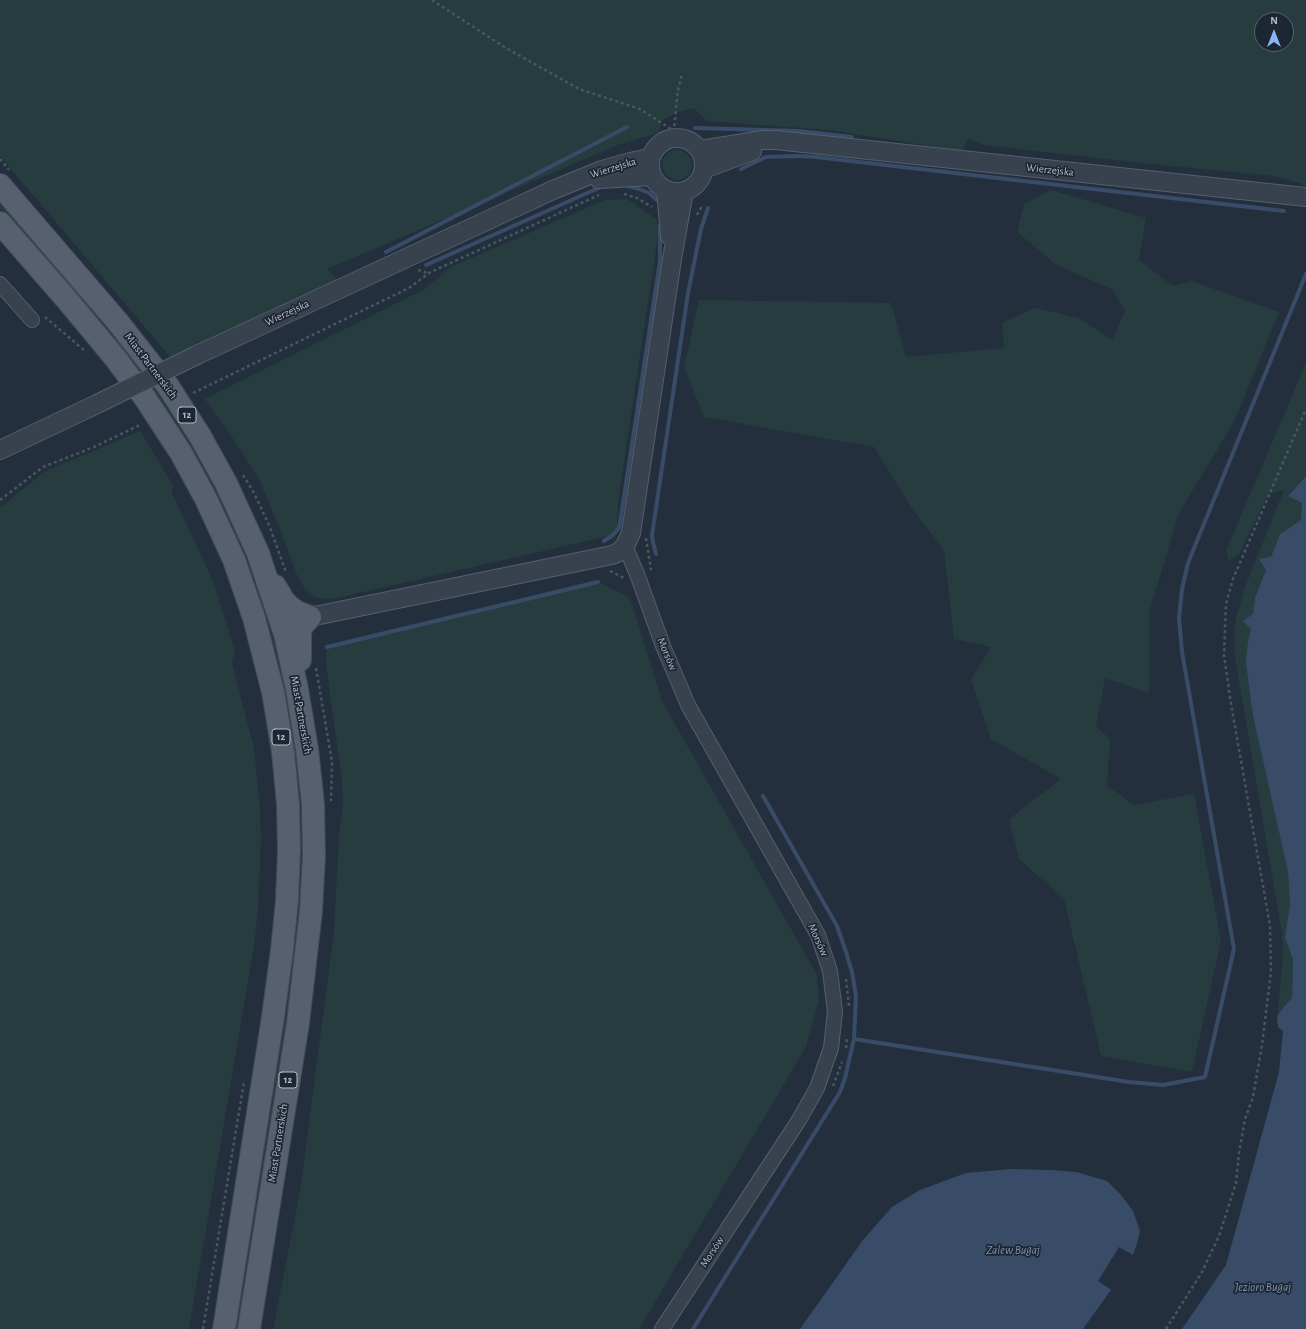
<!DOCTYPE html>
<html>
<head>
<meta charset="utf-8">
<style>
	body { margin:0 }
	#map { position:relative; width:1306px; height:1329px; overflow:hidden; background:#242f3e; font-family:"Alegreya Sans",sans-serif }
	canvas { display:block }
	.north { position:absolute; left:1254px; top:12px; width:40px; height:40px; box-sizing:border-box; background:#1d2633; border:1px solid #59626f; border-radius:50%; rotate:0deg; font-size:11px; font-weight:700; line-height:16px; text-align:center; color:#b4bcc9 }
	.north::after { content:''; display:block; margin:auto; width:14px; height:18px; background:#8ab4f8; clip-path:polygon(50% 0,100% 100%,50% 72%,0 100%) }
</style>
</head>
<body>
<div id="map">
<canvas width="1306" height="1329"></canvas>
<div class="north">N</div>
</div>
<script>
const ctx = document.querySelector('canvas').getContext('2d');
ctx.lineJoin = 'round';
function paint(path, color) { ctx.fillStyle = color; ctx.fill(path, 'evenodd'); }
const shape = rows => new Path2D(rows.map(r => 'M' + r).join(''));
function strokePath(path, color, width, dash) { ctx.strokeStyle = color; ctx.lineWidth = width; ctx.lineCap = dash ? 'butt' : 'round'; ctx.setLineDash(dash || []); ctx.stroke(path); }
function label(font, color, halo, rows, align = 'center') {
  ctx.font = font + ' "Alegreya Sans",sans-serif'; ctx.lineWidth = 3.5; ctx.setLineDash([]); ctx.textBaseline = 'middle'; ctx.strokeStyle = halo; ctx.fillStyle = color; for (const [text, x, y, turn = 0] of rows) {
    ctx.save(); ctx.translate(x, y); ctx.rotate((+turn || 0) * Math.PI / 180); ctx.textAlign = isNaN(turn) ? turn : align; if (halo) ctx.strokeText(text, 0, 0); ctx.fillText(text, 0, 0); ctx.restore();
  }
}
paint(shape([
	[0,0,1306,0,1306,188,1301,183,1273,176,1132,162,984,145,968,139,962,151,829,130,707,121,694,108,681,111,662,120,659,133,620,144,327,269,338,280,171,358,0,156],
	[1262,20,1286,20,1286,44,1262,44],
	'662 165a15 15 0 1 1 30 0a15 15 0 1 1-30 0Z',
	[1051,190,1146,218,1139,260,1173,286,1192,281,1279,312,1234,422,1179,513,1149,613,1149,693,1105,678,1096,726,1110,739,1107,785,1133,805,1194,794,1221,941,1192,1072,1101,1056,1064,899,1019,859,1009,819,1061,779,991,739,971,679,991,647,954,639,944,550,911,507,874,447,704,417,684,367,699,300,891,303,906,357,1004,348,1002,323,1035,308,1079,318,1112,340,1125,311,1113,290,1055,264,1017,232,1024,204],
	[0,196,142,366,202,455,262,587,292,705,306,842,301,932,241,1329,232,1329,297,885,242,561,20,232,0,209],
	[627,199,656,219,659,230,621,481,618,507,617,532,604,537,333,599,316,598,305,589,296,573,281,531,259,479,232,437,205,399,425,289,451,267,605,200],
	[1306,363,1306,476,1288,495,1302,503,1301,520,1280,534,1255,598,1251,629,1248,641,1253,716,1288,872,1290,904,1285,937,1293,960,1292,998,1283,1008,1277,1017,1280,991,1283,955,1282,933,1235,657,1235,629,1237,615,1245,587,1284,490,1268,494,1238,556,1229,560,1226,551],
	[140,431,173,485,172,493,213,581,235,651,232,663,254,748,260,808,261,838,258,910,254,946,189,1329,0,1329,0,508,44,472],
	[598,582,630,598,662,701,817,975,819,1000,806,1047,639,1329,273,1329,300,1192,334,932,339,836,343,804,342,780,326,664,327,647]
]), '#263c3f');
paint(shape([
	[1306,476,1306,1329,1182,1329,1226,1265,1279,1072,1283,1031,1278,1027,1277,1017,1283,1008,1292,998,1293,960,1285,937,1290,904,1288,872,1253,716,1246,663,1248,641,1251,629,1243,621,1253,614,1255,598,1266,570,1259,559,1271,557,1280,534,1301,520,1302,503,1288,496],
	[1010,1169,1051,1170,1076,1172,1107,1181,1121,1195,1133,1211,1140,1231,1137,1243,1133,1255,1119,1247,1098,1281,1111,1290,1083,1329,800,1329,863,1240,892,1207,920,1190,966,1173]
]), '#394c67');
strokePath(shape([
	[695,128,799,131,852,137],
	[741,169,766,157,797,156,816,157,1284,211],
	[624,185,639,189,649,193,657,200],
	[386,252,627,127],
	[426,265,603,186],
	[604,541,613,535,619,528,620,523,660,261,660,225],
	[656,554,653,542,652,535,688,293,701,229,708,208],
	[327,647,598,582],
	[763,796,837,926,845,949,852,972,856,996,854,1039],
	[693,1329,840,1092,845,1078,854,1039,1129,1082,1163,1085,1205,1077,1234,949,1182,652,1179,618,1182,589,1188,563,1306,274]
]), '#394c67', 4);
const minor = shape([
	[0,284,32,320],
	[625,546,637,574,663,646,688,705,818,935,830,971,835,1012,831,1048,817,1088,799,1120,662,1329]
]);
const tertiary = shape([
	'650 165a27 27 0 1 1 54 0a27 27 0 1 1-54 0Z',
	[700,150,763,140,776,140,1306,197],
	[704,169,752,151],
	[599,179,652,176],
	[666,190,670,236],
	[197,355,553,190,602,170,630,162,650,158],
	[0,450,97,404],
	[310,617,612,555,619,552,625,546,631,533,672,259,684,191]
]);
const primary = shape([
	[0,185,117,321,168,386,200,436,226,483,258,553,285,634,297,689,307,749,313,804,314,856,311,911,298,1023,249,1329],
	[0,223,68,301,116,359,145,398,181,453,206,499,234,560,254,618,273,692,283,752,288,804,289,850,287,900,282,950,273,1017,224,1329],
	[275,586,284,601,290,607,297,612,310,617,302,626,300,633,300,660]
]);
strokePath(minor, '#565f6c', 16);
strokePath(tertiary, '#565f6c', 20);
strokePath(primary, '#414a57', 24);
strokePath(shape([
	[432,0,506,48,579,89,640,109,674,131],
	[673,138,678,90,682,74],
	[0,159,9,170],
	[624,194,637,198,652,207],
	[697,215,702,206],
	[418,270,428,273],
	[45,317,85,351],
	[193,393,409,288,429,273,599,195],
	[243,475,254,493,269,525,286,572],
	[0,500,43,467,94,447,142,424],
	[646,538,651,570],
	[610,571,624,578],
	[316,668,332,762,331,801],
	[846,979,849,1006],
	[846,1048,847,1037],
	[833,1086,842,1062],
	[203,1329,244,1082],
	[1166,1329,1202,1272,1219,1236,1236,1183,1239,1153,1245,1119,1253,1097,1262,1045,1271,972,1270,926,1231,704,1224,655,1226,604,1233,579,1306,409]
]), '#44595c', 2.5, [3, 3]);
strokePath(minor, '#38414e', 14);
strokePath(tertiary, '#38414e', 18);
strokePath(primary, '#56606e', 22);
const tertiaryBridge = shape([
	[97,404,197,355]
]);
strokePath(tertiaryBridge, '#565f6c', 20, []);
strokePath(tertiaryBridge, '#38414e', 18);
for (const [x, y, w] of [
	[187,415,18],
	[281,737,18],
	[288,1080,18]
]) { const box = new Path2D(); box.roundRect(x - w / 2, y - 8, w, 16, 3); ctx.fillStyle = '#1d2633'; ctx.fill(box); strokePath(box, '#b4bcc9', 1); }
label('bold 10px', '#b4bcc9', null, [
	["12",187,415],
	["12",281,737],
	["12",288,1080]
]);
label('11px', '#b4bcc9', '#1d2633', [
	["Wierzejska",613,168,-17],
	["Wierzejska",1050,170,6],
	["Wierzejska",287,313,-25],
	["Miast Partnerskich",151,366,53],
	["Morsów",667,654,67],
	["Miast Partnerskich",301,715,80],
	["Morsów",818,940,66],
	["Miast Partnerskich",278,1143,-81],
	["Morsów",712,1252,-57]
]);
label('italic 12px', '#7c92b1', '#1d2633', [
	["Zalew Bugaj",1013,1250],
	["Jezioro Bugaj",1263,1287]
]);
</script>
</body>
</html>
